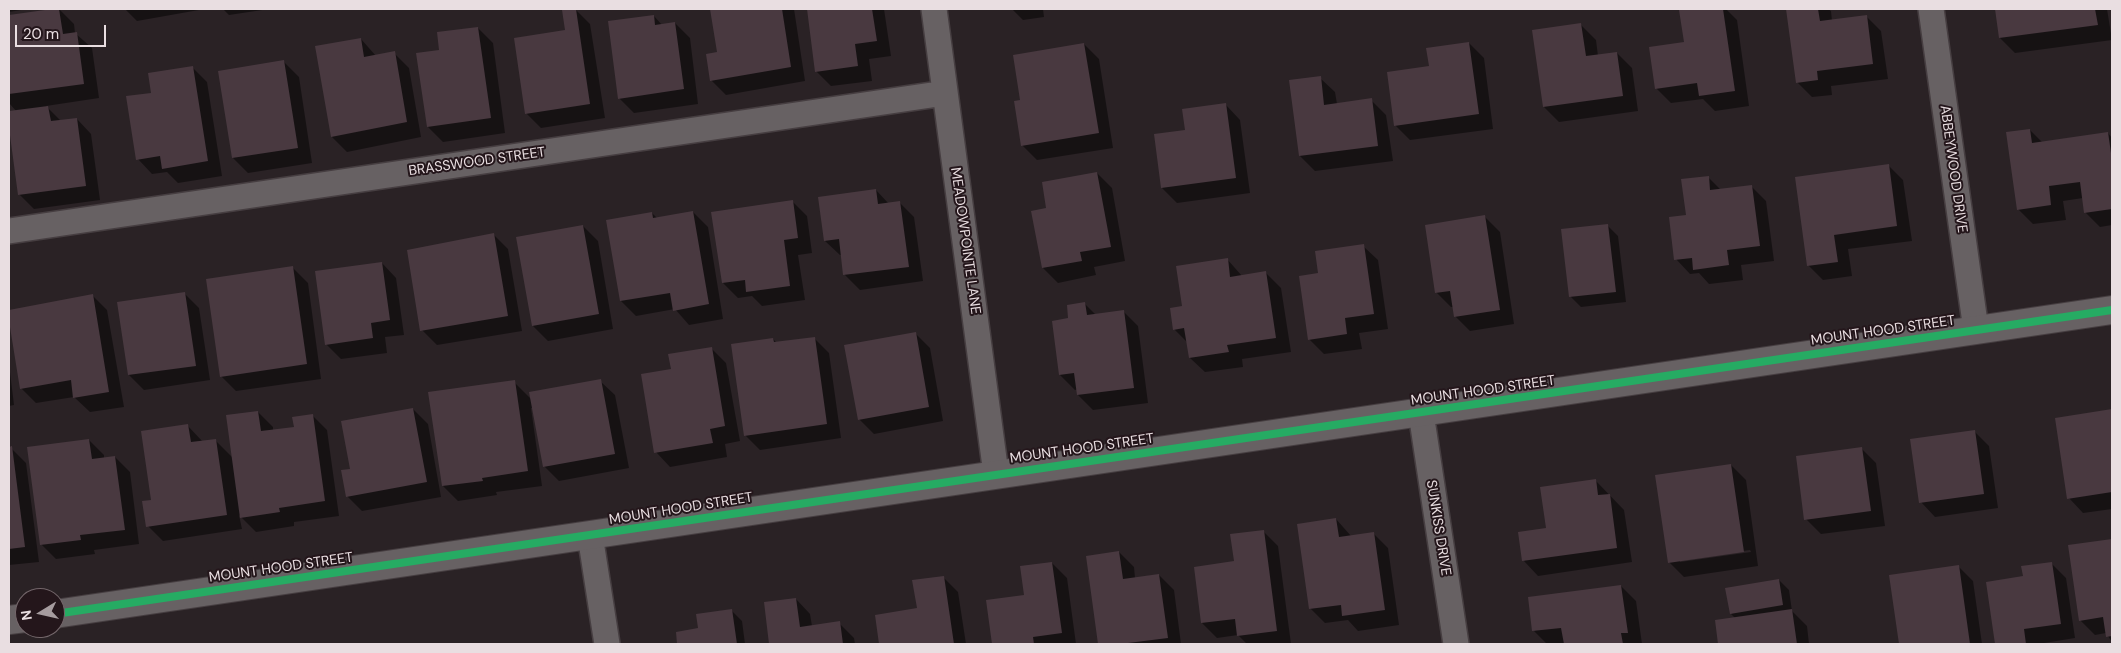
<!DOCTYPE html>
<html>
<head>
<meta charset="utf-8">
<style>
	body { margin:0 }
	#map { position:relative; width:2121px; height:653px; overflow:hidden; background:#2a2225; font-family:"DM Sans",sans-serif }
	canvas { display:block }
	.frame { position:absolute; inset:0; border:10px solid #e9dee1; pointer-events:none }
	.north { position:absolute; left:15px; top:588px; width:50px; height:50px; box-sizing:border-box; background:#24161b; border:1px solid #73666a; border-radius:50%; rotate:261deg; font-size:14px; font-weight:700; line-height:20px; text-align:center; color:#e9dee1 }
	.north::after { content:''; display:block; margin:auto; width:18px; height:22px; background:#a69c9f; clip-path:polygon(50% 0,100% 100%,50% 72%,0 100%) }
	.scale { position:absolute; left:15px; top:25px; width:91px; height:22px; box-sizing:border-box; border:2px solid #e9dee1; border-top:0; padding-left:6px; font-size:15px; line-height:18px; white-space:nowrap; color:#e9dee1; -webkit-text-stroke:4px #24161b; paint-order:stroke }
</style>
</head>
<body>
<div id="map">
<canvas width="2121" height="653"></canvas>
<div class="frame"></div>
<div class="north">N</div>
<div class="scale">20 m</div>
</div>
<script>
const ctx = document.querySelector('canvas').getContext('2d');
ctx.lineJoin = 'round';
function paint(path, color) { ctx.fillStyle = color; ctx.fill(path, 'evenodd'); }
const shape = rows => new Path2D(rows.map(r => 'M' + r).join(''));
function strokePath(path, color, width, dash) { ctx.strokeStyle = color; ctx.lineWidth = width; ctx.lineCap = dash ? 'butt' : 'round'; ctx.setLineDash(dash || []); ctx.stroke(path); }
function label(font, color, halo, rows, align = 'center') {
  ctx.font = font + ' "DM Sans",sans-serif'; ctx.lineWidth = 4; ctx.setLineDash([]); ctx.textBaseline = 'middle'; ctx.strokeStyle = halo; ctx.fillStyle = color; for (const [text, x, y, turn = 0] of rows) {
    ctx.save(); ctx.translate(x, y); ctx.rotate((+turn || 0) * Math.PI / 180); ctx.textAlign = isNaN(turn) ? turn : align; if (halo) ctx.strokeText(text, 0, 0); ctx.fillText(text, 0, 0); ctx.restore();
  }
}
paint(shape([
	[9,9,27,9,9,12],
	[59,9,74,24,75,33,92,48,99,98,46,106,61,121,77,119,91,134,100,200,34,209,19,194,9,118,9,113,17,112,9,103,9,16],
	[125,9,198,9,199,10,137,21],
	[223,9,269,9,229,15],
	[575,9,590,24,605,118,541,128,526,113],
	[711,9,794,9,805,81,726,95,711,80,718,53],
	[808,9,884,9,891,56,869,59,872,81,831,86,816,71],
	[1012,9,1043,9,1044,17,1023,20],
	[1694,9,1726,9,1737,20,1749,106,1715,111,1703,99,1671,103,1656,88,1685,43,1681,11],
	[1787,9,1828,9,1831,11,1832,21,1866,16,1881,31,1888,79,1831,86,1832,95,1812,97,1797,82],
	[1996,9,2107,9,2112,40,2015,53,2000,38],
	[654,16,662,25,675,23,690,38,698,104,634,113,619,98],
	[1581,25,1596,40,1598,56,1617,53,1632,68,1638,111,1559,122,1544,107],
	[478,28,493,43,505,133,443,142,428,127],
	[361,39,376,56,394,53,409,68,421,137,347,152,332,137],
	[1469,43,1484,58,1493,129,1410,140,1395,125,1430,67],
	[1084,44,1099,59,1113,148,1037,160,1022,145,1022,101],
	[284,62,299,77,312,163,248,173,233,158,220,72],
	[192,67,207,82,222,176,178,183,167,172,152,174,138,159,153,94],
	[1320,78,1335,92,1337,104,1371,100,1386,115,1393,161,1315,171,1300,156],
	[1226,105,1240,120,1250,193,1177,203,1162,188],
	[2030,130,2042,142,2108,133,2112,138,2112,225,2100,227,2085,212,2083,198,2063,201,2066,220,2033,224,2018,209],
	[1888,165,1903,180,1912,241,1848,249,1852,276,1823,280,1808,265],
	[1097,173,1112,188,1125,261,1094,267,1096,275,1058,283,1043,268,1048,209],
	[1708,177,1721,190,1752,187,1766,201,1774,261,1741,265,1743,280,1709,284,1699,273,1690,274,1676,259,1687,216],
	[876,190,889,204,899,202,914,217,923,281,860,290,845,275,842,255,840,255,825,241],
	[792,201,807,216,812,253,798,255,805,300,762,306,752,296,738,298,723,283],
	[693,212,708,227,723,319,689,325,675,309,636,316,621,301,652,213,657,218],
	[1485,217,1500,232,1514,324,1470,331,1455,316,1454,307,1451,307,1436,292],
	[1607,225,1618,236,1626,302,1581,307,1571,297,1563,230],
	[583,226,598,241,613,329,548,341,533,326],
	[493,234,508,249,522,331,437,345,422,330],
	[1363,246,1378,260,1388,329,1359,333,1362,349,1324,354,1309,339,1320,274],
	[1227,259,1242,276,1266,273,1281,288,1291,352,1242,359,1243,367,1205,372,1190,358,1188,343,1174,329,1183,307],
	[382,263,396,278,404,335,385,337,387,353,341,359,326,344],
	[293,268,308,283,321,379,236,391,221,376],
	[184,293,199,308,210,380,144,390,129,375],
	[92,295,107,310,124,407,90,412,74,397,36,403,21,388,9,311],
	[1085,304,1096,315,1123,311,1138,326,1148,403,1093,410,1078,395,1078,389,1075,390,1060,375,1070,319],
	[915,333,930,348,943,421,874,434,859,419],
	[814,338,829,353,841,438,760,450,745,435,773,339,777,343],
	[711,348,726,363,740,441,725,444,727,457,670,467,656,452,672,370],
	[9,364,14,405,9,406],
	[600,381,615,395,629,468,559,481,544,466,533,408,531,408,542,486,496,492,497,495,458,501,443,486,514,382,531,399],
	[413,409,428,424,441,497,362,511,347,496,351,470],
	[2112,411,2112,509,2083,513,2069,498,2056,419],
	[258,412,273,427,273,431,295,428,312,415,327,430,339,516,294,522,294,526,256,532,239,515,242,529,163,541,148,526,152,501,187,425,203,442,215,440,233,458],
	[1974,431,1989,446,1998,508,1935,517,1921,502],
	[89,440,104,455,104,458,115,457,130,472,139,544,94,550,95,554,56,559,41,544],
	[9,448,11,448,26,463,39,562,9,565],
	[1861,448,1876,463,1885,526,1821,534,1806,519],
	[1731,465,1746,480,1758,566,1684,577,1669,562],
	[1750,550,1751,552,1680,562,1680,560],
	[1596,481,1624,510,1632,562,1538,576,1524,561,1548,529],
	[1336,519,1351,536,1373,533,1388,548,1399,625,1358,631,1348,620,1325,623,1310,608],
	[1263,531,1278,546,1291,644,1247,644,1238,635,1217,638,1202,623,1235,563],
	[2112,540,2112,642,2106,633,2095,635,2080,620,2070,546],
	[1119,552,1134,567,1135,578,1159,575,1174,590,1181,644,1099,644,1087,557],
	[1052,563,1067,578,1076,644,993,644,987,601,1025,596],
	[2051,563,2066,578,2075,638,2038,644,1996,644,1987,583,2024,578],
	[1958,566,1973,581,1982,644,1901,644,1891,576],
	[943,577,958,592,966,644,880,644,876,616,918,609],
	[1779,580,1789,590,1792,611,1807,626,1809,644,1719,644,1716,621,1735,618,1731,614],
	[1621,586,1636,601,1642,644,1547,644,1534,631],
	[796,599,810,614,812,626,839,623,854,638,855,644,771,644,765,603],
	[731,610,742,621,745,644,679,644,677,633,699,629]
]), '#0007');
paint(shape([
	[52,9,59,9,63,34,77,32,84,84,9,94,9,15],
	[570,9,576,9,590,104,525,114,514,38,565,30,562,10],
	[710,9,782,9,791,67,710,81,706,54,717,52],
	[807,9,872,9,877,41,855,44,858,66,815,72],
	[1723,9,1735,91,1699,96,1697,83,1655,89,1649,47,1684,42,1679,10],
	[1786,9,1818,9,1820,21,1867,15,1873,64,1817,71,1818,80,1796,83],
	[1995,9,2095,9,2098,25,1999,38],
	[654,15,655,25,675,22,684,89,618,99,608,21],
	[1581,23,1586,56,1617,52,1623,96,1543,107,1532,30],
	[478,27,491,118,427,127,416,53,439,50,437,32],
	[361,38,364,57,395,51,407,122,331,137,315,46],
	[1469,42,1479,114,1394,126,1387,72,1429,66,1426,48],
	[1084,43,1099,133,1021,146,1014,101,1020,100,1013,55],
	[284,60,298,148,232,158,218,71],
	[193,66,208,161,162,169,160,156,136,160,126,96,151,93,148,73],
	[1321,76,1324,105,1372,98,1378,146,1299,156,1289,80],
	[1226,103,1236,178,1161,188,1154,134,1185,130,1182,109],
	[48,106,51,121,77,118,86,186,18,195,9,128,9,111],
	[2030,129,2032,143,2108,132,2112,160,2112,209,2084,213,2080,182,2049,186,2051,205,2017,210,2006,132],
	[1889,164,1897,226,1834,235,1838,262,1807,266,1795,177],
	[1097,172,1111,247,1080,252,1082,261,1042,268,1031,211,1046,208,1042,182],
	[1709,176,1710,190,1752,185,1760,246,1727,250,1729,265,1693,270,1692,258,1674,260,1669,217,1686,215,1681,179],
	[876,189,878,204,900,201,909,267,843,275,839,239,824,241,818,197],
	[793,200,798,238,784,240,790,286,746,292,745,280,722,283,711,212],
	[693,211,709,304,673,311,670,293,620,301,606,220,652,212,653,218],
	[1485,215,1500,310,1454,317,1450,291,1435,293,1425,225],
	[1608,224,1616,292,1569,297,1561,229],
	[583,225,599,314,532,326,516,237],
	[494,233,508,316,420,331,407,250],
	[1364,244,1374,314,1345,318,1347,334,1308,340,1299,276,1318,273,1315,251],
	[1228,258,1230,277,1266,271,1276,338,1227,345,1229,352,1189,358,1184,328,1173,330,1170,308,1182,306,1176,266],
	[382,262,390,320,371,323,373,338,325,345,315,271],
	[293,266,307,364,220,377,206,279],
	[185,292,196,366,128,375,117,302],
	[93,294,109,392,73,398,71,380,20,389,9,321,9,310],
	[1085,302,1087,315,1124,310,1134,388,1077,395,1074,373,1059,375,1052,321,1068,318,1067,305],
	[916,332,929,407,858,420,844,345],
	[815,337,827,424,744,436,731,344,773,338,774,342],
	[712,347,725,426,710,429,713,443,654,453,641,374,671,369,668,354],
	[601,379,615,454,543,467,529,392],
	[515,380,528,471,482,478,483,481,442,486,428,392],
	[413,408,427,482,346,497,341,470,350,469,341,421],
	[2112,409,2112,492,2067,499,2055,418],
	[258,411,261,431,294,427,292,417,313,414,325,501,279,508,280,512,240,518,226,415],
	[188,424,191,442,216,439,227,515,146,527,142,501,151,500,141,431],
	[1975,430,1984,494,1919,503,1910,439],
	[89,439,92,459,115,456,125,530,80,535,81,540,40,545,27,447],
	[12,446,25,547,9,549,9,447],
	[1862,447,1871,511,1804,520,1796,456],
	[1731,464,1744,552,1668,563,1655,475],
	[1596,479,1598,495,1610,494,1617,548,1522,561,1518,532,1546,528,1540,487],
	[1336,518,1339,537,1374,532,1385,610,1342,616,1341,605,1309,609,1297,524],
	[1264,530,1277,631,1237,636,1235,619,1201,623,1194,567,1234,561,1230,534],
	[2112,539,2112,636,2106,637,2103,617,2079,621,2068,545],
	[1119,551,1123,579,1159,574,1168,638,1120,644,1098,644,1086,556],
	[1052,562,1062,633,1033,637,1034,644,992,644,986,600,1024,595,1020,566],
	[2052,562,2061,624,2024,629,2026,644,1995,644,1986,582,2023,576,2021,566],
	[1959,565,1970,644,1899,644,1889,575],
	[944,576,954,644,879,644,875,615,917,608,912,580],
	[1779,579,1783,605,1730,614,1725,588],
	[1621,585,1628,633,1621,633,1623,644,1564,644,1561,628,1532,631,1528,597],
	[796,598,800,627,840,621,843,644,769,644,764,602],
	[732,609,737,644,677,644,676,632,698,628,696,614],
	[1792,609,1797,644,1718,644,1715,620]
]), '#493940');
const minor = shape([
	[934,9,996,474],
	[1931,9,1976,330],
	[9,231,945,93],
	[1421,413,1456,644],
	[590,535,607,644]
]);
const tertiary = shape([
	[55,614,2112,310],
	[9,620,25,618]
]);
strokePath(minor, '#463e41', 28);
strokePath(tertiary, '#463e41', 30);
strokePath(minor, '#676163', 25);
strokePath(tertiary, '#676163', 28);
strokePath(shape([
	[55,614,2112,310]
]), '#26ab63', 8);
label('14px', '#e9dee1', '#24161b', [
	["BRASSWOOD STREET",477,162,-8],
	["ABBEYWOOD DRIVE",1953,169,82],
	["MEADOWPOINTE LANE",965,241,82],
	["MOUNT HOOD STREET",1883,331,-8],
	["MOUNT HOOD STREET",1483,391,-8],
	["MOUNT HOOD STREET",1082,449,-8],
	["MOUNT HOOD STREET",681,509,-9],
	["SUNKISS DRIVE",1438,528,81],
	["MOUNT HOOD STREET",281,568,-8]
]);
</script>
</body>
</html>
